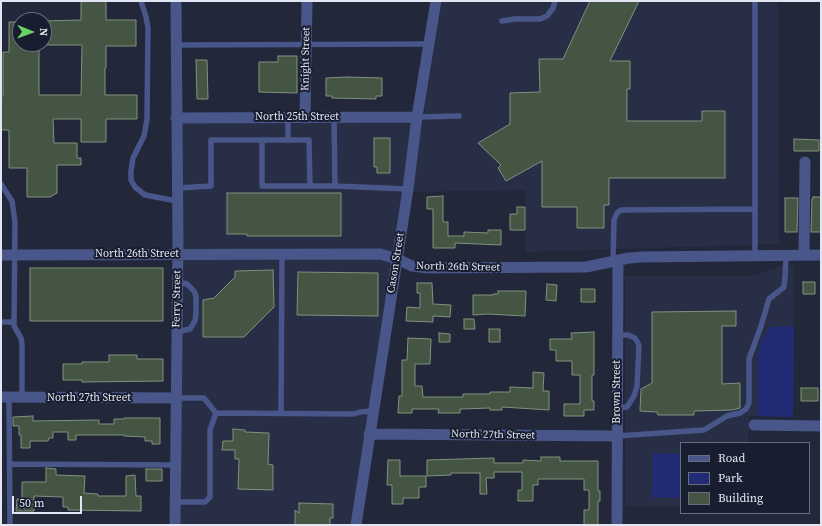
<!DOCTYPE html>
<html>
<head>
<meta charset="utf-8">
<style>
	body { margin:0 }
	#map { position:relative; width:822px; height:526px; overflow:hidden; background:#222739; font-family:"Source Serif 4",serif }
	canvas { display:block }
	.frame { position:absolute; inset:0; border:2px solid #e2e6f2; pointer-events:none }
	.legend { position:absolute; left:680px; top:442px; width:130px; height:72px; box-sizing:border-box; background:#181d2f; border:1px solid #696d7d; margin:0; padding:5px 7px; list-style:none; font-size:12px; color:#e2e6f2 }
	.legend li { display:flex; align-items:center; gap:8px; height:20px }
	.legend b { width:20px; border:1px solid #696d7d }
	.north { position:absolute; left:12px; top:12px; width:40px; height:40px; box-sizing:border-box; background:#181d2f; border:1px solid #696d7d; border-radius:50%; rotate:91deg; font-size:11px; font-weight:700; line-height:16px; text-align:center; color:#e2e6f2 }
	.north::after { content:''; display:block; margin:auto; width:14px; height:18px; background:#68d465; clip-path:polygon(50% 0,100% 100%,50% 72%,0 100%) }
	.scale { position:absolute; left:12px; top:496px; width:70px; height:18px; box-sizing:border-box; border:2px solid #e2e6f2; border-top:0; padding-left:5px; font-size:12px; line-height:14px; white-space:nowrap; color:#e2e6f2; -webkit-text-stroke:3px #181d2f; paint-order:stroke }
</style>
</head>
<body>
<div id="map">
<canvas width="822" height="526"></canvas>
<div class="frame"></div>
<ul class="legend">
<li><b style="height:5px;background:#485689"></b>Road</li>
<li><b style="height:11px;background:#222c76"></b>Park</li>
<li><b style="height:11px;background:#445543"></b>Building</li>
</ul>
<div class="north">N</div>
<div class="scale">50 m</div>
</div>
<script>
const ctx = document.querySelector('canvas').getContext('2d');
ctx.lineJoin = 'round';
function paint(path, color) { ctx.fillStyle = color; ctx.fill(path, 'evenodd'); }
const shape = rows => new Path2D(rows.map(r => 'M' + r).join(''));
function strokePath(path, color, width, dash) { ctx.strokeStyle = color; ctx.lineWidth = width; ctx.lineCap = dash ? 'butt' : 'round'; ctx.setLineDash(dash || []); ctx.stroke(path); }
function label(font, color, halo, rows, align = 'center') {
  ctx.font = font + ' "Source Serif 4",serif'; ctx.lineWidth = 4; ctx.setLineDash([]); ctx.textBaseline = 'middle'; ctx.strokeStyle = halo; ctx.fillStyle = color; for (const [text, x, y, turn = 0] of rows) {
    ctx.save(); ctx.translate(x, y); ctx.rotate((+turn || 0) * Math.PI / 180); ctx.textAlign = isNaN(turn) ? turn : align; if (halo) ctx.strokeText(text, 0, 0); ctx.fillText(text, 0, 0); ctx.restore();
  }
}
paint(shape([
	[442,1,778,1,779,244,526,252,526,190,411,192],
	[417,117,356,525,175,525,176,118],
	[776,266,794,266,793,417,749,416,748,443,681,443,681,506,625,506,625,276,752,276,776,268]
]), '#272e46');
paint(shape([
	[794,326,793,417,758,416,758,354,761,343,770,327],
	[653,453,681,454,681,498,652,497]
]), '#222c76');
const building = shape([
	[81,1,106,1,106,20,136,20,136,46,106,46,106,68,105,68,105,95,137,95,137,119,106,119,106,142,81,142,81,119,53,119,54,143,77,143,77,158,81,158,81,165,57,165,57,193,50,197,27,197,27,168,9,168,9,130,1,130,1,96,3,96,3,52,9,52,9,22,20,22,20,44,39,44,39,95,81,95,82,45,44,45,44,21,81,20,81,1],
	[590,1,639,1,610,61,630,61,630,89,627,89,627,121,702,121,702,111,725,111,725,178,609,178,609,205,604,205,604,228,577,228,577,207,542,207,542,161,506,181,498,168,501,165,478,143,510,124,510,93,540,92,539,59,563,59,590,1],
	[278,56,297,56,297,93,259,92,259,62,278,62,278,56],
	[196,60,207,60,208,99,197,99,196,60],
	[347,77,382,78,382,96,376,96,376,99,332,98,332,96,326,96,326,78,347,77],
	[374,138,390,138,390,173,377,173,377,167,374,167,374,138],
	[794,139,819,140,819,151,794,151,794,139],
	[227,193,341,193,341,236,247,236,247,234,227,234,227,193],
	[443,196,443,222,448,222,448,236,464,236,464,232,488,233,488,230,501,230,501,245,455,243,455,248,433,248,433,209,427,209,427,197,443,196],
	[813,197,821,197,821,232,811,232,812,199,813,199,813,197],
	[785,198,798,198,797,232,785,232,785,198],
	[517,207,525,207,525,230,510,230,510,214,517,214,517,207],
	[30,268,163,268,163,321,30,321,30,268],
	[273,270,274,307,244,337,203,337,203,300,214,298,235,277,235,271,273,270],
	[298,272,378,273,378,316,297,315,298,272],
	[803,282,815,282,815,294,803,294,803,282],
	[417,283,432,283,433,304,451,305,450,317,433,316,433,322,406,321,407,307,420,308,420,293,417,293,417,283],
	[547,284,557,285,556,301,546,300,547,284],
	[581,289,595,289,595,302,581,302,581,289],
	[498,291,526,291,525,316,488,314,473,315,473,295,493,295,493,294,498,294,498,291],
	[736,311,736,326,722,326,722,384,740,383,740,408,732,410,694,411,694,415,658,415,657,412,640,411,641,389,652,383,652,312,736,311],
	[464,319,474,319,475,329,464,329,464,319],
	[489,329,500,329,500,342,489,342,489,329],
	[594,332,594,375,592,375,592,401,594,401,594,410,584,410,584,416,564,416,564,404,580,404,580,375,572,375,572,361,556,361,556,350,550,350,550,339,572,339,571,333,594,332],
	[439,333,450,334,450,342,439,342,439,333],
	[408,338,431,339,430,364,415,364,415,386,422,386,423,397,463,397,463,394,490,394,490,392,510,392,510,387,533,388,533,372,544,373,543,391,549,391,549,410,502,407,502,410,490,410,490,408,460,409,460,413,438,413,439,409,412,409,412,413,398,413,399,396,402,396,402,360,407,360,408,338],
	[109,355,137,355,137,359,163,359,163,381,82,382,82,380,63,380,63,364,82,364,82,362,109,362,109,355],
	[801,388,818,388,818,401,801,401,801,388],
	[33,416,33,421,99,420,99,424,114,424,114,419,124,419,124,418,160,418,160,444,152,444,152,441,145,441,145,437,124,436,124,435,76,435,76,440,68,440,68,432,53,432,53,438,49,438,48,441,30,441,30,448,21,448,21,435,19,435,19,426,13,426,13,417,33,416],
	[233,429,245,430,245,432,269,433,268,464,273,465,273,490,238,489,239,459,235,459,235,450,222,450,223,441,233,441,233,429],
	[541,457,560,457,560,461,598,461,598,491,600,491,600,501,598,501,598,525,584,525,584,510,589,510,589,490,584,490,584,479,538,479,538,485,533,485,533,501,518,501,518,490,522,490,522,472,494,472,494,478,486,478,487,494,480,494,480,473,451,473,451,475,427,476,427,460,494,458,494,463,523,463,523,460,541,461,541,457],
	[388,460,400,460,400,476,426,476,426,487,419,487,419,498,403,498,403,504,392,504,392,485,387,485,388,460],
	[46,468,56,469,56,475,85,476,84,493,98,494,98,496,126,496,126,476,135,475,136,496,141,496,141,511,68,510,68,507,63,507,63,497,34,496,34,511,16,511,17,499,22,499,22,482,46,482,46,468],
	[146,469,162,469,162,481,146,481,146,469],
	[299,503,333,504,333,518,330,518,330,525,295,525,295,510,299,513,299,503]
]);
paint(building, '#445543');
strokePath(building, '#80927e', 1);
strokePath(shape([
	[141,1,146,17,148,28,147,119,144,136,133,158,131,171,131,180,135,187,145,195,177,201],
	[755,1,755,255],
	[502,21,515,19,540,19,547,16,553,8,555,1],
	[176,45,429,44],
	[288,117,288,140,262,140,262,186,335,186,334,117],
	[417,117,459,116],
	[288,140,309,140,310,186],
	[1,184,12,201,15,222,14,326,21,338,22,344,22,397],
	[335,186,408,189],
	[177,188,211,186,211,140,262,140],
	[613,262,614,220,617,213,621,210,755,209],
	[1,322,14,322],
	[177,332,190,329,195,321,196,314,196,296,194,291,187,284,177,282],
	[9,397,10,525],
	[177,398,204,398,216,413,354,414,360,412,374,411],
	[617,408,627,407,634,396,637,386,639,345,635,338,628,335,617,335],
	[281,413,282,255],
	[617,436,704,430,727,416,740,413,746,409,749,403,749,359,761,326,769,299,784,287,785,277,786,255],
	[10,464,176,465],
	[176,502,205,502,210,497,210,430,216,413]
]), '#485689', 5.5);
strokePath(shape([
	[176,118,417,117],
	[305,118,307,1],
	[1,255,380,254,397,259,412,266,428,268,586,267,629,258,641,257,821,255],
	[804,255,805,162],
	[1,397,177,398],
	[754,425,821,426],
	[369,434,617,436],
	[175,525,178,244,176,1],
	[356,525,408,189,417,117,436,1],
	[617,525,618,260]
]), '#485689', 11);
label('11px', '#e2e6f2', '#181d2f', [
	["Knight Street",306,59,-89],
	["North 25th Street",297,117],
	["North 26th Street",137,254],
	["Cason Street",396,263,-81],
	["North 26th Street",458,267,1],
	["Ferry Street",177,299,-89],
	["Brown Street",617,392,-90],
	["North 27th Street",89,398],
	["North 27th Street",493,435,1]
]);
</script>
</body>
</html>
